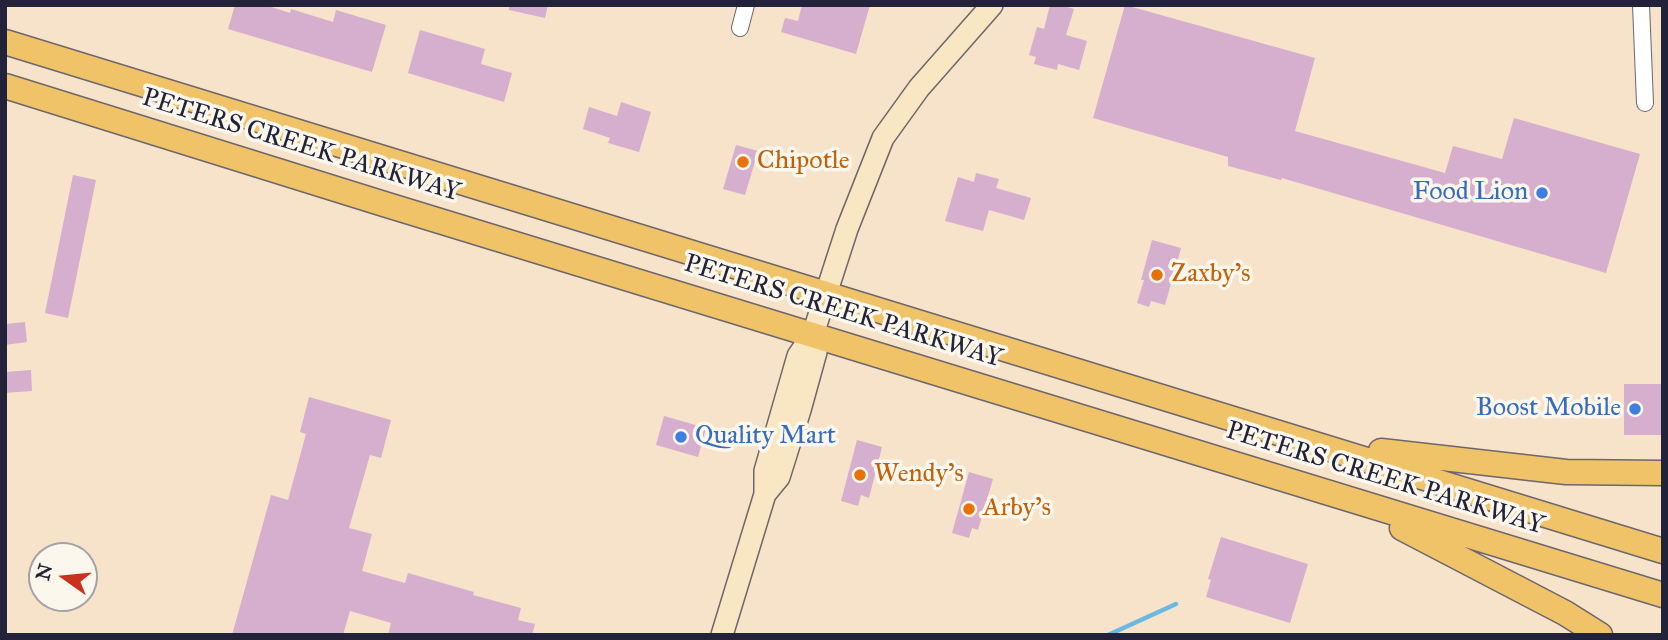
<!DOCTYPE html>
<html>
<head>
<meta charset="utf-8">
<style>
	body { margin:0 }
	#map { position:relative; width:1668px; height:640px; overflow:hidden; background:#f6e3ca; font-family:"IM FELL Great Primer",serif }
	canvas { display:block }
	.frame { position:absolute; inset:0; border:7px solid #22223b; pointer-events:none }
	.north { position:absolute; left:28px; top:542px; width:70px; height:70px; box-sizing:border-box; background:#fbf7ec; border:2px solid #a4a2a5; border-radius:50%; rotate:285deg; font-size:19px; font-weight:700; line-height:28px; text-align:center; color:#22223b }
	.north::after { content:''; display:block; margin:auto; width:24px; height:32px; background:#c8321e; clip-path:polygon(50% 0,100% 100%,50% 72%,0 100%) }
</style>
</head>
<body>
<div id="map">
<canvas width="1668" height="640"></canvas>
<div class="frame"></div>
<div class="north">N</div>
</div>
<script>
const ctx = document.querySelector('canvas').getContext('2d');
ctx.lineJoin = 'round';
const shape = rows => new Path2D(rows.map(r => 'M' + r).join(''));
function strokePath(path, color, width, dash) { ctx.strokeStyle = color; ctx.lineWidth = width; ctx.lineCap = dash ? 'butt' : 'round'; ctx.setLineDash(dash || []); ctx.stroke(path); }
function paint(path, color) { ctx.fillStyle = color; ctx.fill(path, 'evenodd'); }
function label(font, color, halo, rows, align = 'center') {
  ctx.font = font + ' "IM FELL Great Primer",serif'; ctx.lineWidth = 7; ctx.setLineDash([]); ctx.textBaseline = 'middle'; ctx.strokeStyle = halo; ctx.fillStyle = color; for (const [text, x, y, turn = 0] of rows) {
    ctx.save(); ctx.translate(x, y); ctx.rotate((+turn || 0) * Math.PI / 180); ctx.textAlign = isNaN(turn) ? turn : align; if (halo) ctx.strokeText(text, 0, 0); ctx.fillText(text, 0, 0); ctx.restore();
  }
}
strokePath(shape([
	[1108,635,1176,604]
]), '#6ab8e4', 4.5);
paint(shape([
	[235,5,265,5,290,13,291,9,333,22,336,10,386,25,372,72,228,29],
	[509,5,548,5,545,18,509,10],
	[802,5,870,5,856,54,781,32,785,18,798,21],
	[1050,5,1060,5,1074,9,1066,35,1087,41,1079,70,1058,64,1057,70,1034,64,1036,57,1029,55,1037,27,1044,29],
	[1125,5,1315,58,1295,131,1445,173,1453,146,1502,159,1514,118,1640,154,1606,273,1282,178,1281,180,1228,166,1228,157,1093,118],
	[420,30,485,49,481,64,512,73,504,102,408,73],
	[621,102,651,112,639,152,608,143,610,138,583,129,589,107,617,116],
	[736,145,758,151,745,195,723,189],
	[976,173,999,179,996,188,1031,198,1024,220,989,210,983,231,945,221,958,177,974,182],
	[73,175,96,180,68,318,45,313],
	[1152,240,1181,248,1165,305,1151,301,1149,307,1137,303,1144,280,1141,280],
	[25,322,27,342,5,345,5,324],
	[31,370,32,391,5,393,5,372],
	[1624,384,1663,384,1663,435,1624,435],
	[309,397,391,420,381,458,370,455,349,528,372,534,362,571,405,583,408,573,474,592,473,595,521,608,518,620,535,624,532,635,388,635,391,623,350,611,343,635,232,635,271,495,288,500,306,434,300,432],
	[664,416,706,428,698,457,656,445],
	[857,440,882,447,869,498,861,495,858,506,841,501],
	[969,472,993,479,978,530,972,528,969,538,952,533],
	[1221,537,1308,564,1290,623,1206,597,1211,580,1208,579]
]), '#d6afce');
const street = shape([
	[1641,5,1645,103],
	[740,28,746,5]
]);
const secondary = shape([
	[765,494,779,477,800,410,816,352,813,335],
	[722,635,765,494,765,471,798,356,813,334,847,229,883,138,919,88,992,5]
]);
const primary = shape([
	[5,42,1663,551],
	[5,86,384,204,1663,595],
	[1381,451,1566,472,1663,473],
	[1402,528,1565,613,1600,635]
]);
strokePath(street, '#6c666d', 18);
strokePath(secondary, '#6c666d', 24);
strokePath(primary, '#6c666d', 27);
strokePath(street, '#fff', 16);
strokePath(secondary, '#f9e7c3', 21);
strokePath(primary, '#f1c369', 24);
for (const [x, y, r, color] of [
	[743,162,7,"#e8710a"],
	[1542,193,7,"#3f7fe0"],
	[1157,275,7,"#e8710a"],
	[1635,409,7,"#3f7fe0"],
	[681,437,7,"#3f7fe0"],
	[860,475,7,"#e8710a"],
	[969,509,7,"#e8710a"]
]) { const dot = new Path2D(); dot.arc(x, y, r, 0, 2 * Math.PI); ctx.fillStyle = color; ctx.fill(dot); strokePath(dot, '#fbf7ec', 2.5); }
label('26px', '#22223b', '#fbf7ec', [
	["PETERS CREEK PARKWAY",301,146,17],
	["PETERS CREEK PARKWAY",843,312,17],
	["PETERS CREEK PARKWAY",1385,479,17]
]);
label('26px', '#c56008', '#fbf7ec', [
	["Chipotle",757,162],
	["Zaxby's",1171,275],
	["Wendy's",874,475],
	["Arby's",983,509]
], 'left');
label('26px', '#366cbe', '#fbf7ec', [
	["Food Lion",1528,193],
	["Boost Mobile",1621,409],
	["Quality Mart",695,437,"left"]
], 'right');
</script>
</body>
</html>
